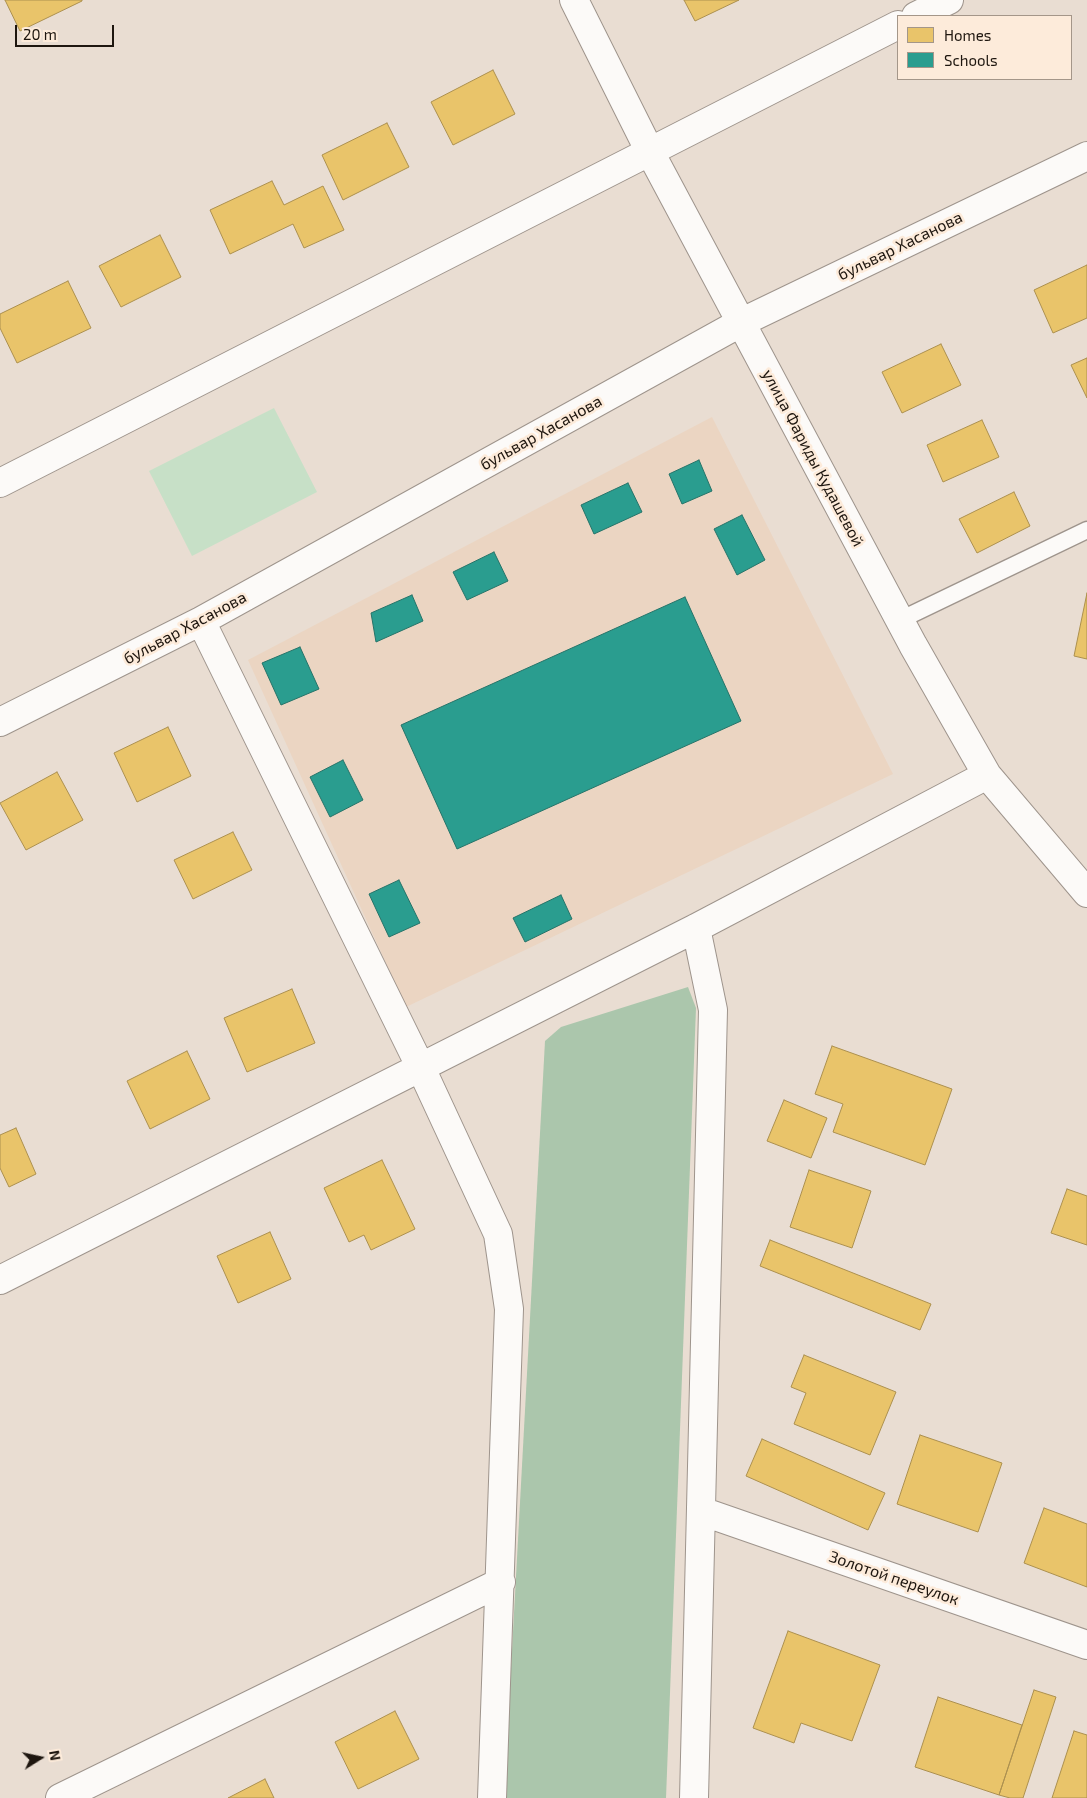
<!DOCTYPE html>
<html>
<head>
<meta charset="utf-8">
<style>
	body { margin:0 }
	#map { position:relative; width:1087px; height:1798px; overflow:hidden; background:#e9ddd2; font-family:"Exo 2",sans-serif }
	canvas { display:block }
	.legend { position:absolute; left:897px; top:15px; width:175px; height:65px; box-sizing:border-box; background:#fdebda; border:1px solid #a49689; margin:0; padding:6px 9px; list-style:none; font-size:15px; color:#1e160f }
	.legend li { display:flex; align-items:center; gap:10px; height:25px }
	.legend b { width:25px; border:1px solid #a49689 }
	.north { position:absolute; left:15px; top:1733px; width:50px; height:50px; -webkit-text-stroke:4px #fdebda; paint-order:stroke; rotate:80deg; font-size:14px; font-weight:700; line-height:20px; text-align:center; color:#1e160f }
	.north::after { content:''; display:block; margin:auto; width:18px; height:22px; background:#1e160f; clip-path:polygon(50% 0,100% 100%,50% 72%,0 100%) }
	.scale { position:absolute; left:15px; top:25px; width:99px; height:22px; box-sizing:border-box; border:2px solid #1e160f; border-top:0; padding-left:6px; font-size:15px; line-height:18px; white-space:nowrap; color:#1e160f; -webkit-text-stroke:4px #fdebda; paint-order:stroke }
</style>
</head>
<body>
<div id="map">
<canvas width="1087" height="1798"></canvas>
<ul class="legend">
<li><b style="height:14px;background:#e9c46a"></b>Homes</li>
<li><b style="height:14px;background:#2a9d8f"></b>Schools</li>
</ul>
<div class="north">N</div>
<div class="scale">20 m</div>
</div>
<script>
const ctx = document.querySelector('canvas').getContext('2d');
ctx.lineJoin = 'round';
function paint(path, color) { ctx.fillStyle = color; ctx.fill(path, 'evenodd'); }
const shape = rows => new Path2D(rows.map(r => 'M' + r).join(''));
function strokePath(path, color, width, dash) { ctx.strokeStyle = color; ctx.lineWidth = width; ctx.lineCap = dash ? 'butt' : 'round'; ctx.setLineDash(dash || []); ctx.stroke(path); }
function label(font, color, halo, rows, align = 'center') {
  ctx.font = font + ' "Exo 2",sans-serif'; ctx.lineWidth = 5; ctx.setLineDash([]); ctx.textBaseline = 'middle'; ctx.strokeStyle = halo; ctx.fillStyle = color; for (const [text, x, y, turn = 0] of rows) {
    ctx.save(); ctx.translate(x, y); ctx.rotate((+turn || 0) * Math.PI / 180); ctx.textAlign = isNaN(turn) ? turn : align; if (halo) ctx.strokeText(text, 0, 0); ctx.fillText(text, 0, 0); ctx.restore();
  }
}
paint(shape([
	[712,417,893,774,406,1007,248,660]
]), '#ebd5c2');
paint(shape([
	[274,408,317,492,192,556,149,471]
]), '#c7e0c7');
paint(shape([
	[688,987,696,1008,666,1798,504,1798,545,1041,561,1027]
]), '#abc6ac');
const homes = shape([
	[5,0,82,0,82,1,20,31,5,0],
	[684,0,739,0,695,21,684,0],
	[493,70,515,114,453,145,431,102,493,70],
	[387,123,409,167,343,200,322,155,387,123],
	[272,181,284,205,323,186,344,230,304,248,293,224,230,254,210,210,272,181],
	[160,235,181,277,121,307,99,266,160,235],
	[1087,265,1087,318,1053,333,1034,290,1087,265],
	[68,281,91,328,17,363,0,328,0,314,68,281],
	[941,344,961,385,902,413,882,372,941,344],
	[1087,358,1087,398,1071,365,1087,358],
	[982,420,999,457,943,482,927,445,982,420],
	[1014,492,1030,526,977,553,959,519,1014,492],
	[1087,593,1087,659,1074,656,1087,593],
	[168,727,191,776,137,802,114,753,168,727],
	[57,772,83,820,26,850,0,803,57,772],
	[233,832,252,870,193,899,174,860,233,832],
	[292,989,315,1043,247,1072,224,1018,292,989],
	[832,1046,952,1089,925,1165,833,1132,843,1104,815,1094,832,1046],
	[187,1051,210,1099,150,1129,127,1081,187,1051],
	[784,1100,827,1118,811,1158,767,1141,784,1100],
	[16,1128,36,1174,9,1187,0,1168,0,1135,16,1128],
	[382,1160,415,1229,371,1250,364,1235,349,1242,324,1188,382,1160],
	[809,1170,871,1191,852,1248,790,1227,809,1170],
	[1067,1189,1087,1196,1087,1245,1051,1233,1067,1189],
	[270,1232,291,1279,238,1303,217,1256,270,1232],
	[770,1240,931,1304,920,1330,760,1266,770,1240],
	[804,1355,896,1392,870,1455,794,1424,806,1393,791,1387,804,1355],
	[920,1435,1002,1463,978,1532,897,1504,920,1435],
	[762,1439,885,1493,868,1530,746,1476,762,1439],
	[1044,1508,1087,1524,1087,1587,1024,1563,1044,1508],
	[788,1631,880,1665,852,1741,801,1723,794,1743,753,1728,788,1631],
	[1034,1690,1056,1697,1023,1798,1010,1798,999,1795,1034,1690],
	[938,1697,1022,1725,999,1795,915,1767,938,1697],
	[395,1711,419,1759,358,1789,335,1742,395,1711],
	[1074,1731,1087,1735,1087,1798,1052,1798,1074,1731],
	[265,1779,274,1798,228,1798,265,1779]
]);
paint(homes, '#e9c46a');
strokePath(homes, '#ac904f', 1);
const schools = shape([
	[699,460,712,491,682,504,669,474,699,460],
	[628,483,642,512,594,534,581,505,628,483],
	[742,515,765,560,737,575,714,529,742,515],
	[494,552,508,581,467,600,453,572,494,552],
	[412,595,423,621,376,642,371,613,412,595],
	[685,597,741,721,457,849,401,725,685,597],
	[300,647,319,689,281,705,262,663,300,647],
	[343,760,363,800,330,817,310,777,343,760],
	[399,880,420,923,389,937,369,894,399,880],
	[561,895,572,919,525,942,513,918,561,895]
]);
paint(schools, '#2a9d8f');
strokePath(schools, '#267469', 1);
const service = shape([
	[900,620,1087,530]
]);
const minor = shape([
	[574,0,649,150,913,645,987,775,1087,893],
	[916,16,949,0],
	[0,483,898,25],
	[201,621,421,1068,498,1234,509,1309,492,1798],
	[0,722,201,621,740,323,1087,156],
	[0,1280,696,928,987,775],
	[701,1511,1087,1645],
	[60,1798,501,1582],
	[694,1798,713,1010,696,928]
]);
strokePath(service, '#9e948c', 19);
strokePath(minor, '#9e948c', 30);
strokePath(service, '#fcfaf8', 16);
strokePath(minor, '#fcfaf8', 28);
label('16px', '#1e160f', '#fdebda', [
	["бульвар Хасанова",900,246,-26],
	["бульвар Хасанова",541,433,-29],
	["улица Фариды Кудашевой",813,458,62],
	["бульвар Хасанова",185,628,-28],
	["Золотой переулок",894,1578,19]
]);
</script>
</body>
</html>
